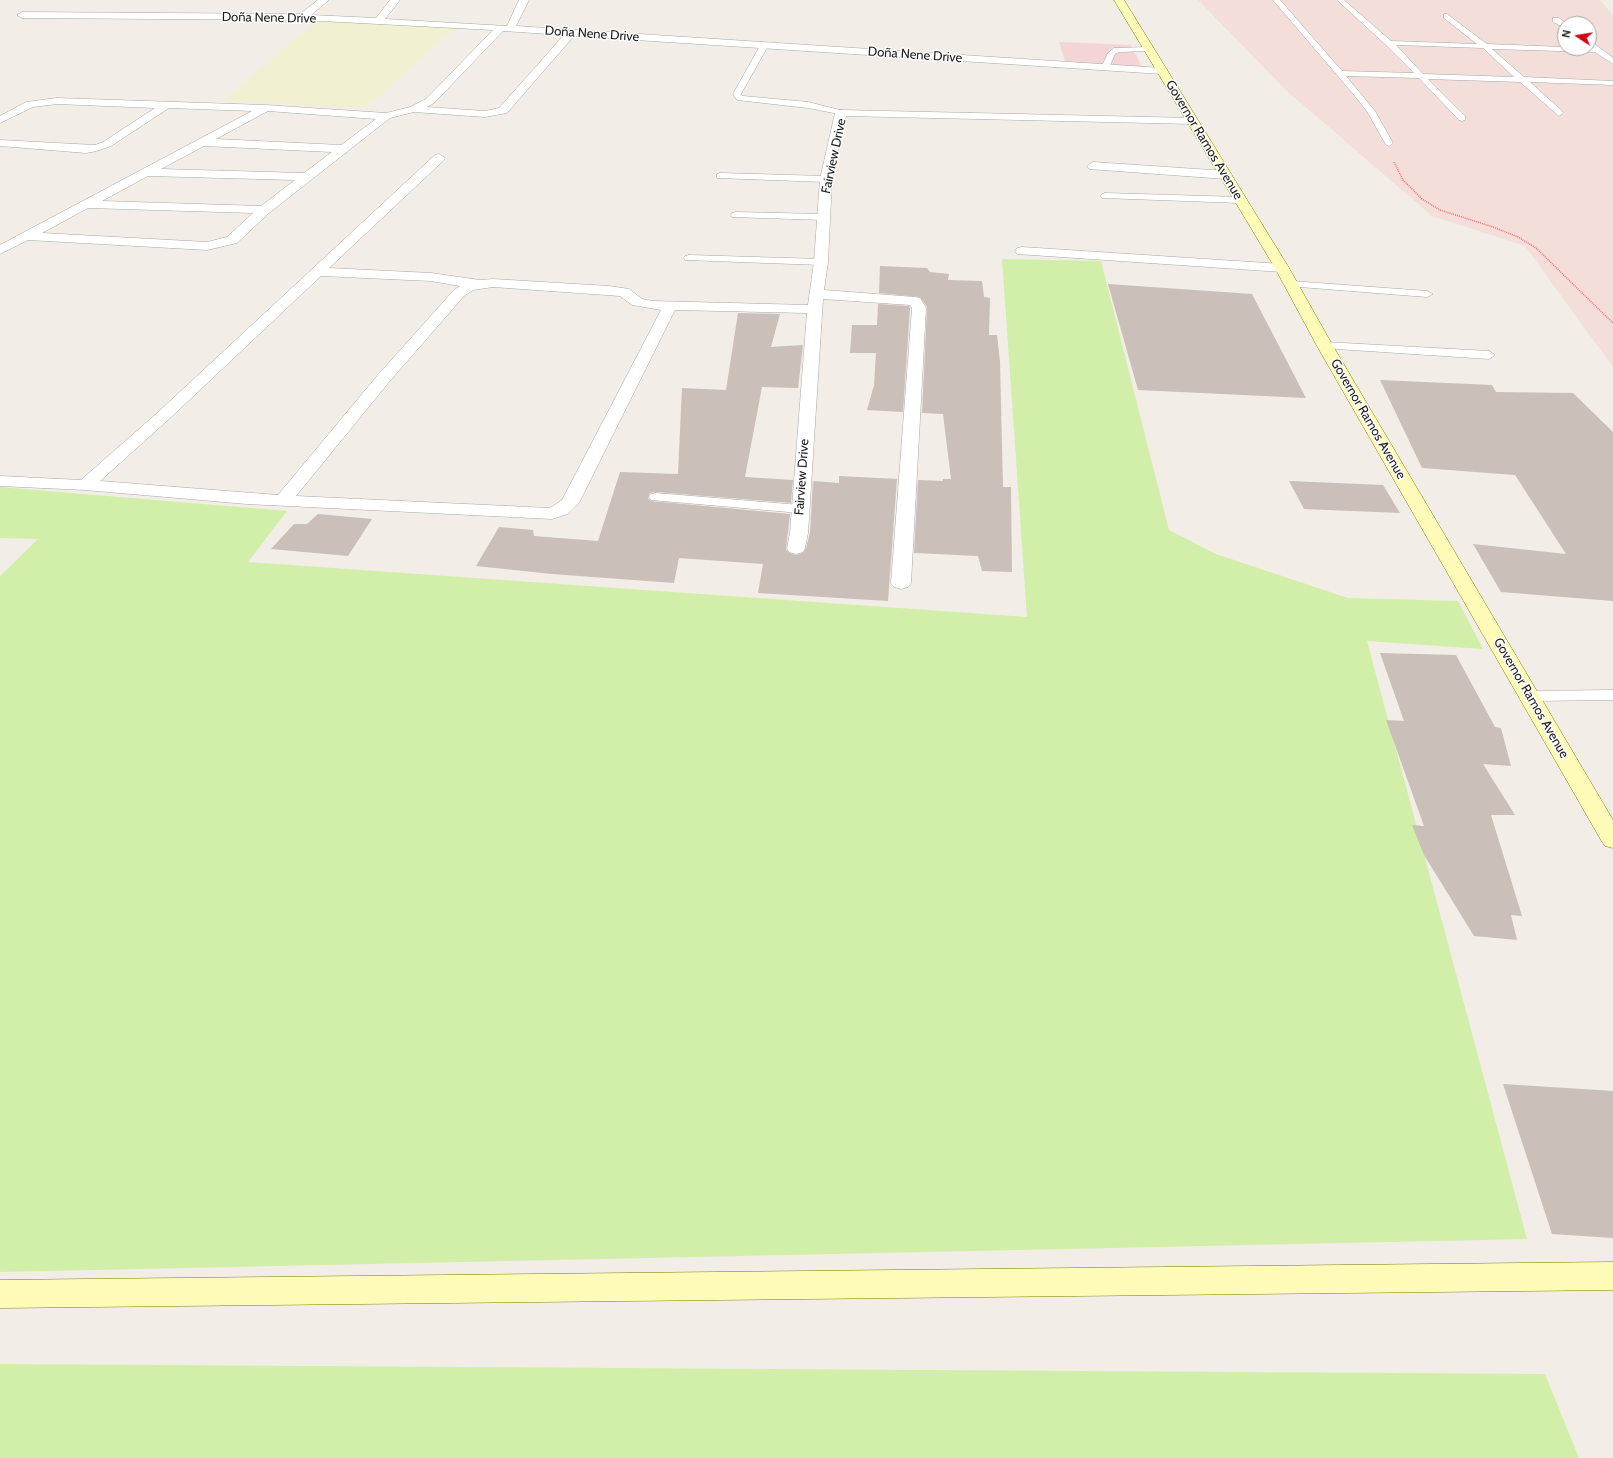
<!DOCTYPE html>
<html>
<head>
<meta charset="utf-8">
<style>
	body { margin:0 }
	#map { position:relative; width:1613px; height:1458px; overflow:hidden; background:#f2ede6; font-family:Cabin,sans-serif }
	canvas { display:block }
	.north { position:absolute; left:1557px; top:16px; width:40px; height:40px; box-sizing:border-box; background:#fff; border:1px solid #a6a6a6; border-radius:50%; rotate:282deg; font-size:11px; font-weight:700; line-height:16px; text-align:center; color:#202020 }
	.north::after { content:''; display:block; margin:auto; width:14px; height:18px; background:#d10013; clip-path:polygon(50% 0,100% 100%,50% 72%,0 100%) }
</style>
</head>
<body>
<div id="map">
<canvas width="1613" height="1458"></canvas>
<div class="north">N</div>
</div>
<script>
const ctx = document.querySelector('canvas').getContext('2d');
ctx.lineJoin = 'round';
function paint(path, color) { ctx.fillStyle = color; ctx.fill(path, 'evenodd'); }
const shape = rows => new Path2D(rows.map(r => 'M' + r).join(''));
function strokePath(path, color, width, dash) { ctx.strokeStyle = color; ctx.lineWidth = width; ctx.lineCap = dash ? 'butt' : 'round'; ctx.setLineDash(dash || []); ctx.stroke(path); }
function label(font, color, halo, rows, align = 'center') {
  ctx.font = font + ' Cabin,sans-serif'; ctx.lineWidth = 3; ctx.setLineDash([]); ctx.textBaseline = 'middle'; ctx.strokeStyle = halo; ctx.fillStyle = color; for (const [text, x, y, turn = 0] of rows) {
    ctx.save(); ctx.translate(x, y); ctx.rotate((+turn || 0) * Math.PI / 180); ctx.textAlign = isNaN(turn) ? turn : align; if (halo) ctx.strokeText(text, 0, 0); ctx.fillText(text, 0, 0); ctx.restore();
  }
}
paint(shape([
	[1059,42,1131,45,1142,67,1065,61]
]), '#f3d5d6');
paint(shape([
	[1198,0,1600,0,1613,15,1613,367,1525,246,1432,216,1287,91],
	[1565,24,1589,24,1589,48,1565,48]
]), '#f4ded9');
paint(shape([
	[317,20,455,28,365,108,223,101]
]), '#f1f1d1');
paint(shape([
	[1002,259,1101,261,1169,530,1216,554,1348,598,1458,601,1483,649,1367,641,1527,1239,0,1272,0,576,38,539,0,538,0,487,287,511,248,562,1027,617],
	[0,1364,1545,1374,1579,1458,0,1458]
]), '#d2efa9');
paint(shape([
	[880,266,927,268,930,272,949,274,948,280,982,281,984,297,990,298,989,335,997,335,1000,362,1003,487,1011,487,1012,572,982,571,978,556,914,553,918,480,943,481,943,479,951,479,943,414,922,413,927,307,920,297,879,293],
	[1108,284,1252,294,1306,398,1138,390],
	[878,304,909,306,910,308,903,412,867,410,874,385,876,353,850,353,852,325,877,325],
	[738,313,780,314,771,347,803,345,798,388,762,387,745,477,793,480,791,503,656,492,650,493,648,498,651,501,790,514,786,549,789,553,796,555,803,553,806,548,810,533,813,481,839,483,839,476,897,479,888,601,758,593,763,564,679,558,674,583,552,574,476,566,499,527,533,530,534,536,598,541,620,472,678,474,682,388,726,390],
	[1380,380,1492,385,1496,392,1573,393,1613,432,1613,601,1501,592,1473,544,1566,554,1515,475,1422,468],
	[1289,481,1383,485,1400,513,1304,509],
	[318,514,372,519,348,556,271,549,294,524,307,524],
	[1380,653,1456,655,1495,727,1501,728,1511,766,1483,764,1515,815,1491,815,1522,916,1511,915,1517,940,1474,936,1424,855,1412,825,1424,826,1386,720,1404,721],
	[1503,1084,1613,1091,1613,1238,1552,1234]
]), '#cabfb9');
const service = shape([
	[1273,0,1280,0,1342,71,1414,73,1386,45,1337,0,1344,0,1391,41,1477,44,1444,18,1444,14,1447,14,1487,44,1589,48,1589,42,1592,42,1613,58,1613,64,1595,52,1492,49,1524,77,1613,81,1613,85,1530,82,1562,111,1563,113,1559,116,1520,82,1428,79,1465,116,1465,120,1462,121,1459,120,1419,78,1346,76,1375,111,1393,143,1389,146,1386,145,1368,113,1355,96,1273,0],
	[1396,45,1483,48,1514,77,1423,74,1396,45],
	[1553,18,1559,18,1567,24,1565,24,1565,28,1553,22,1553,18],
	[761,44,768,46,741,94,743,96,808,102,844,111,844,115,808,108,737,100,733,94,761,44],
	[1148,47,1152,49,1151,51,1119,52,1115,54,1108,70,1101,68,1108,53,1114,48,1148,47],
	[720,173,826,176,831,179,826,182,717,178,717,174,720,173],
	[1105,193,1240,197,1245,200,1240,203,1102,198,1100,196,1102,194,1105,193],
	[736,212,823,214,828,217,823,220,732,217,731,215,732,213,736,212],
	[689,255,821,259,826,262,821,265,685,260,684,258,685,256,689,255],
	[1291,281,1427,291,1433,294,1427,297,1287,286,1286,284,1291,281],
	[1325,342,1489,351,1495,355,1489,359,1321,348,1319,346,1321,344,1325,342],
	[656,493,800,505,805,506,807,509,805,512,800,513,651,500,649,497,651,494,656,493],
	[1613,690,1613,700,1530,701,1524,700,1522,696,1524,692,1530,691,1613,690]
]);
const minor = shape([
	[318,0,329,0,311,15,376,18,390,0,400,0,385,19,507,26,519,0,529,0,516,26,1162,68,1167,71,1162,74,574,36,507,113,485,117,414,112,390,118,269,213,237,243,207,250,28,240,0,254,0,245,252,111,169,108,111,146,97,151,86,153,0,146,0,140,95,145,103,142,155,108,57,104,33,107,0,123,0,116,26,102,57,98,265,105,386,113,410,107,426,99,493,30,302,20,22,18,17,15,22,12,300,14,318,0],
	[503,31,564,35,499,108,485,111,427,107,434,103,503,31],
	[268,111,376,119,341,145,216,139,268,111],
	[204,146,332,152,304,173,161,169,204,146],
	[148,176,295,180,261,206,102,201,148,176],
	[88,208,253,213,227,237,207,242,42,233,88,208],
	[841,110,1193,118,1199,121,1193,124,846,116,832,179,828,262,824,290,915,297,920,298,926,308,911,583,908,587,901,589,894,587,891,583,912,308,910,305,823,299,808,533,805,548,803,552,796,554,789,552,787,548,790,533,807,313,675,310,579,503,568,514,552,519,247,504,85,490,0,486,0,476,81,480,156,414,435,155,439,154,445,158,443,161,329,268,431,273,480,280,493,279,609,286,629,289,642,299,653,301,808,305,814,262,820,179,835,113,841,110],
	[321,276,431,281,460,286,454,290,377,376,278,495,100,481,168,420,321,276],
	[493,287,620,296,632,305,661,310,562,500,550,508,296,496,389,382,464,296,473,290,493,287],
	[1093,162,1226,171,1232,175,1226,179,1089,169,1087,166,1093,162],
	[1022,247,1282,264,1287,265,1289,268,1287,271,1282,272,1017,254,1015,251,1017,248,1022,247]
]);
const secondary = shape([
	[1114,0,1124,0,1289,268,1333,346,1613,820,1613,848,1605,846,1601,840,1317,346,1275,268,1114,0],
	[1613,1262,1613,1290,0,1308,0,1280,1613,1262]
]);
strokePath(service, '#a7a7a7', 1);
strokePath(minor, '#a7a7a7', 1);
strokePath(secondary, '#7d7f00', 1);
strokePath(shape([
	[1394,162,1403,180,1422,199,1440,210,1493,227,1518,237,1536,248,1613,323]
]), '#ff6c6a', 1.5, [1, 1]);
paint(service, '#fff');
paint(minor, '#fff');
paint(secondary, '#fefbb8');
label('13px', '#202020', '#fff', [
	["Doña Nene Drive",269,18,1],
	["Doña Nene Drive",592,34,4],
	["Doña Nene Drive",915,55,4],
	["Governor Ramos Avenue",1204,140,59],
	["Fairview Drive",834,156,-78],
	["Governor Ramos Avenue",1368,419,60],
	["Fairview Drive",802,477,-86],
	["Governor Ramos Avenue",1531,698,60]
]);
</script>
</body>
</html>
